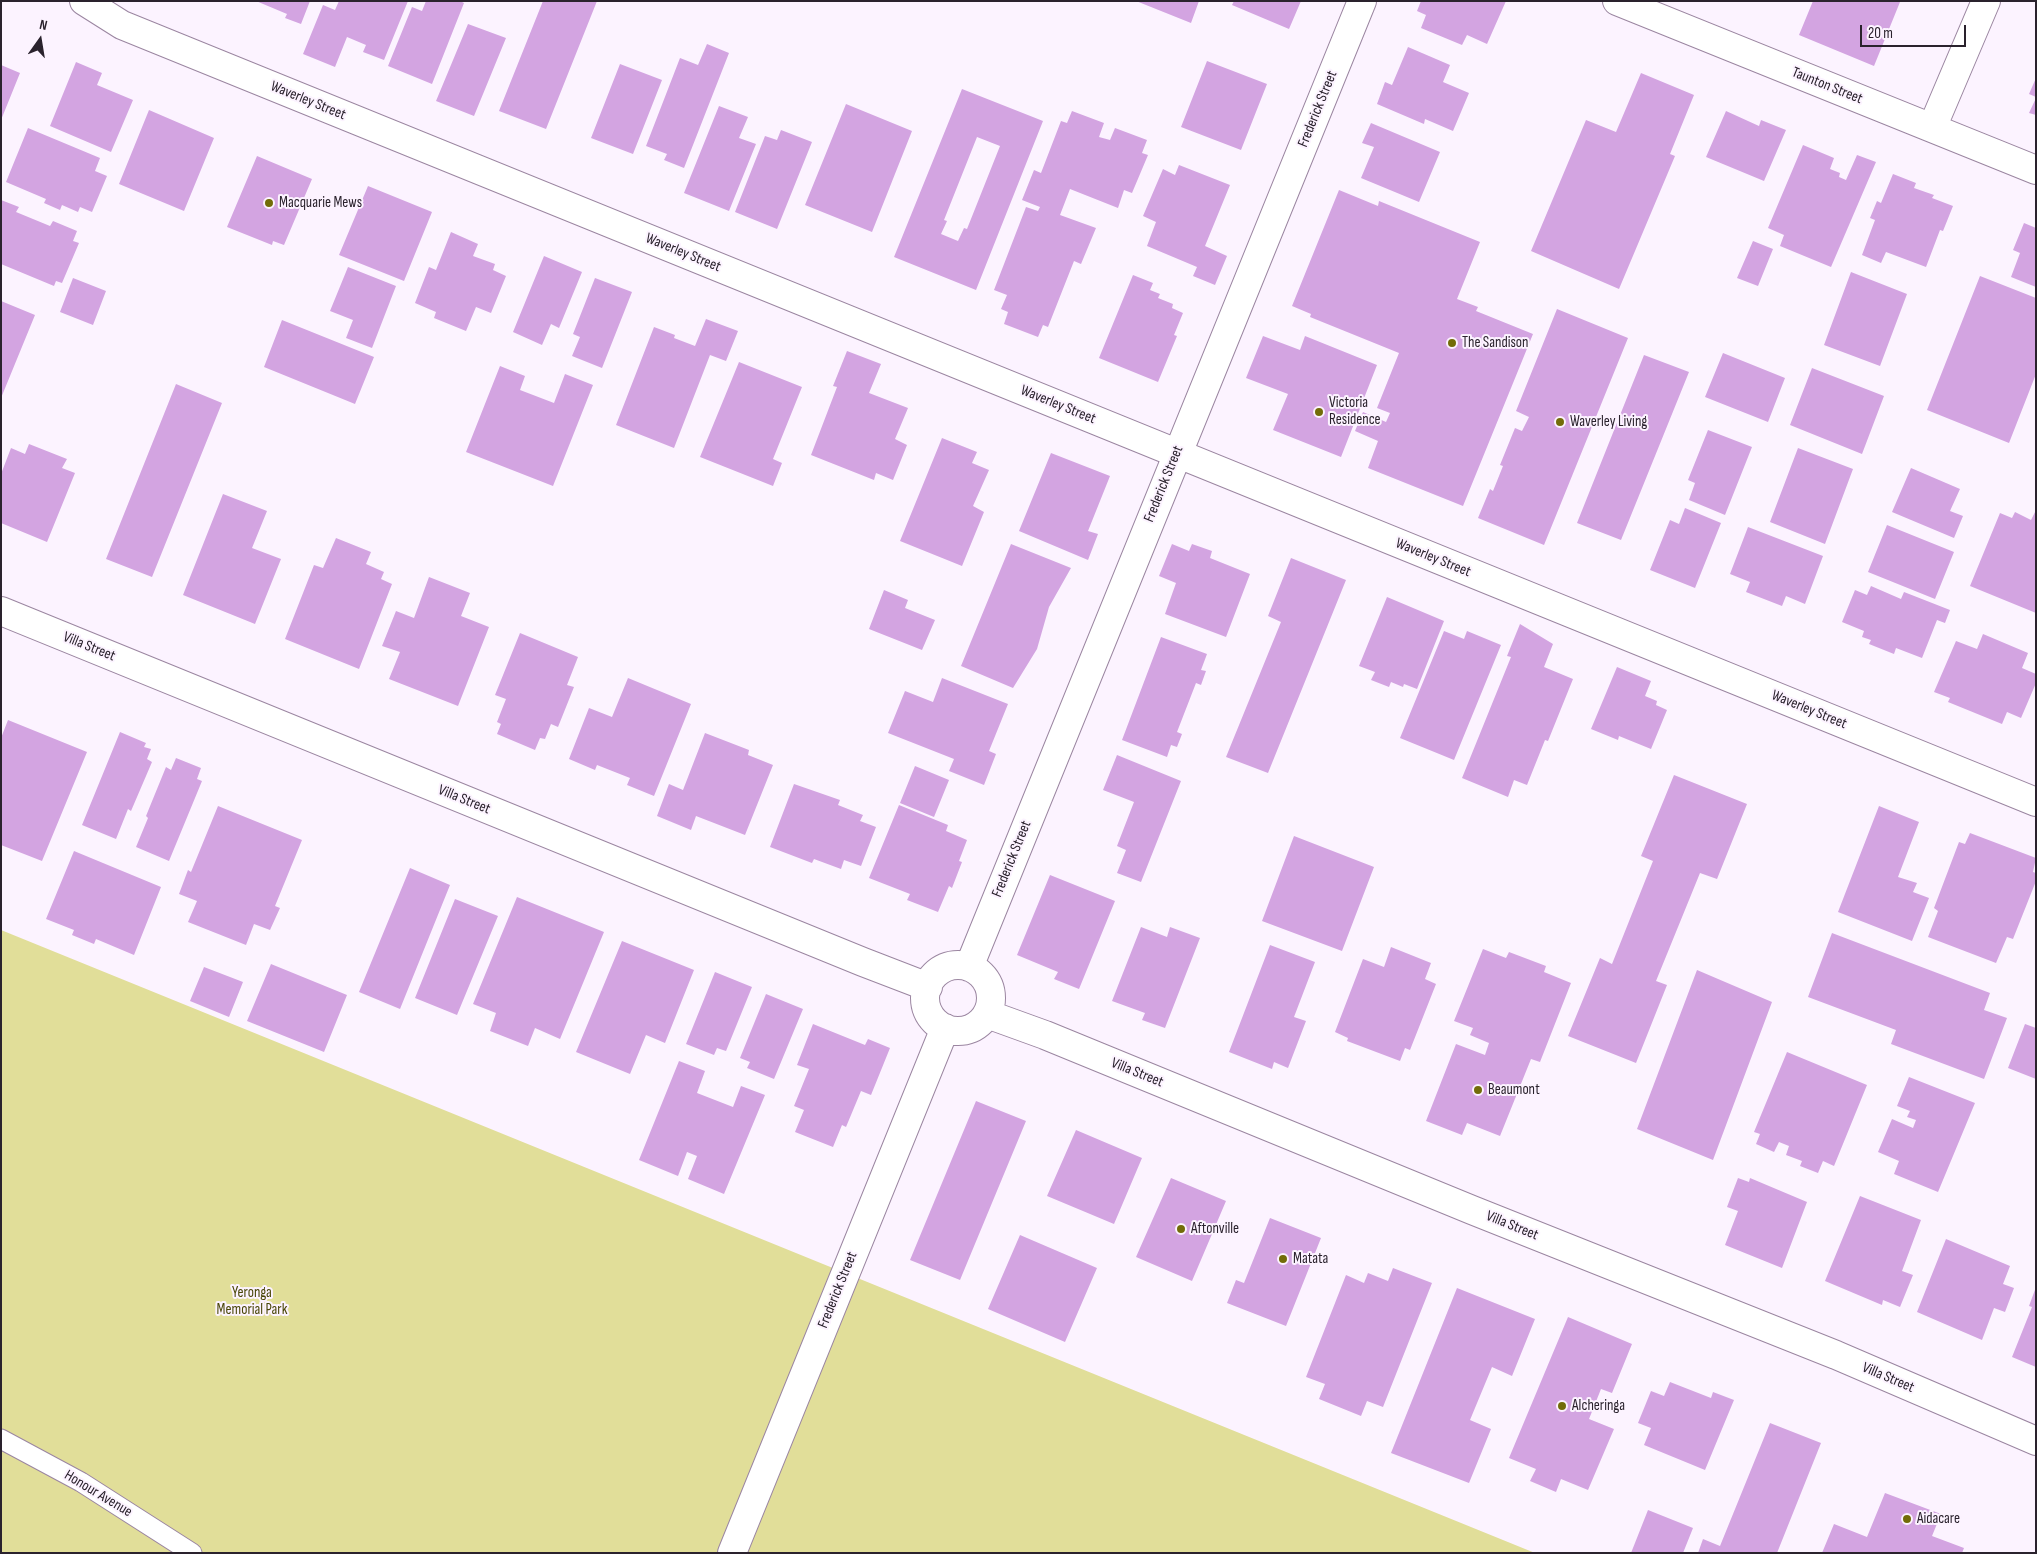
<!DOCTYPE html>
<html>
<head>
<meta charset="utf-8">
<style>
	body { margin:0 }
	#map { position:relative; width:2037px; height:1554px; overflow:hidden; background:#fcf3ff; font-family:"Sofia Sans Condensed",sans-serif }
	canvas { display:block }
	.frame { position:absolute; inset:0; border:2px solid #2a222d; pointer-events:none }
	.north { position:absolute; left:15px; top:15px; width:50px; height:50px; -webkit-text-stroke:4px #fcf3ff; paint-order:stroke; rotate:13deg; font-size:14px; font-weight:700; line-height:20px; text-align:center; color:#2a222d }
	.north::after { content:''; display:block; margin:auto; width:18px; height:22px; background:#2a222d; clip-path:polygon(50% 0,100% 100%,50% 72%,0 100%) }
	.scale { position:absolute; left:1860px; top:25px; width:106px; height:22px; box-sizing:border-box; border:2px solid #2a222d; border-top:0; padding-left:6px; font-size:15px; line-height:18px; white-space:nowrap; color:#2a222d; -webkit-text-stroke:4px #fcf3ff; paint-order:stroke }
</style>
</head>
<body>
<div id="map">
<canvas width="2037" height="1554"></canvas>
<div class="frame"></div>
<div class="north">N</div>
<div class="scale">20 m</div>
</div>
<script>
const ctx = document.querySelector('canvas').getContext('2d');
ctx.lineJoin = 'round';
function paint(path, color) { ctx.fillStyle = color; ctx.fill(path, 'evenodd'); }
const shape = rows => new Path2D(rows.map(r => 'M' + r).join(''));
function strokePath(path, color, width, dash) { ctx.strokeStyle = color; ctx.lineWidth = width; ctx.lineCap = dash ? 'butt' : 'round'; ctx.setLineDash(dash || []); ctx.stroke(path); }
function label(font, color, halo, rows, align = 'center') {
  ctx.font = font + ' "Sofia Sans Condensed",sans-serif'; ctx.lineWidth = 4; ctx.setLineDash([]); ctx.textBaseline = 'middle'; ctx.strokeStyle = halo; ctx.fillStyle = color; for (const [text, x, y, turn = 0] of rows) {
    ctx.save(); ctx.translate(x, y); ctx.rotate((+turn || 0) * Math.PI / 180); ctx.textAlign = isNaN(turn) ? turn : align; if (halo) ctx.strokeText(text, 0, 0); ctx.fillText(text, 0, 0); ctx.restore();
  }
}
paint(shape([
	[1,930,823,1264,1535,1553,1,1553]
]), '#e1de99');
paint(shape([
	[256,1,310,1,301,24,285,18,287,14],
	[339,1,408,1,384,60,363,52,366,45,347,37,335,67,303,54,323,5,335,10],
	[426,1,460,1,464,3,432,84,388,66,412,7,422,11],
	[543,1,597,1,546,129,499,111],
	[1136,1,1199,1,1191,23],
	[1234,1,1301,1,1289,29,1232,5],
	[1421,1,1506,1,1487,44,1467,35,1462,45,1421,28,1426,15,1417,11],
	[1813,1,1900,2,1874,66,1799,35],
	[468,24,506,38,474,116,436,101],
	[707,44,729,53,684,168,664,160,667,154,646,146,680,58,698,65],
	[1408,47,1450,65,1443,82,1469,93,1453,131,1425,119,1424,124,1377,104,1385,82,1392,85],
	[1207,61,1267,84,1241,150,1181,127],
	[76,62,102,73,97,85,133,100,111,152,50,126],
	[620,64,662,80,633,154,591,138],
	[1,65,20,73,1,120],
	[1641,73,1694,95,1670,154,1675,156,1619,289,1531,251,1586,120,1616,132],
	[2036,78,2036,97,2029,94],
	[962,89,1043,121,976,290,894,257],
	[977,137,1000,146,967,229,964,228,958,241,941,234,947,221,944,220],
	[2036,98,2036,115,2029,113],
	[846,104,912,131,872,232,805,205],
	[719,106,748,117,739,138,756,144,729,211,684,193],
	[149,110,214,138,184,211,119,184],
	[1072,111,1104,123,1099,137,1110,140,1115,128,1147,140,1142,153,1148,155,1132,193,1124,190,1118,208,1070,189,1060,215,1096,228,1081,264,1074,261,1048,327,1043,325,1038,337,1004,324,1008,312,1001,309,1007,295,994,290,1026,207,1038,211,1040,207,1022,200,1034,170,1041,173,1061,121,1067,123],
	[1726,111,1759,126,1761,120,1786,130,1764,181,1706,157],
	[1371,123,1440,152,1419,202,1361,178,1374,147,1362,143],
	[28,128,100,158,95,171,107,176,92,212,80,207,78,212,62,205,60,210,44,203,46,199,6,182],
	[781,130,812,142,777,229,735,212,765,136,777,140],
	[1803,145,1834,158,1830,169,1840,173,1839,177,1846,180,1857,155,1876,162,1831,267,1780,246,1784,235,1768,228],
	[257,156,312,179,284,245,273,241,272,245,227,227],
	[1179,165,1230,185,1205,246,1227,256,1215,285,1193,276,1197,267,1147,246,1156,222,1143,216,1163,169,1175,175],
	[1893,174,1916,183,1914,188,1934,195,1932,198,1953,206,1943,231,1940,230,1926,267,1886,252,1881,263,1862,255,1875,220,1870,218,1877,201,1881,203],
	[368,186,432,212,404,281,339,255],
	[1339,190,1378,206,1379,201,1480,242,1457,299,1478,307,1476,311,1533,334,1463,506,1368,468,1378,441,1355,431,1363,412,1386,422,1390,413,1377,408,1399,353,1310,317,1311,314,1292,306],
	[1,200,19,207,16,212,50,226,53,221,77,231,73,241,79,243,62,283,56,281,54,286,1,264],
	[2024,223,2036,228,2036,287,2011,277,2020,253,2013,250],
	[451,232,478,244,473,256,495,264,493,270,506,276,491,313,476,307,466,331,434,318,436,312,415,303,429,267,436,270],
	[1753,241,1773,249,1758,286,1737,278],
	[544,256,582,272,559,328,551,324,542,345,513,332],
	[348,267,396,286,372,348,346,338,353,320,330,311],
	[1851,272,1907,294,1880,366,1824,345],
	[1133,275,1153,283,1150,290,1160,294,1158,298,1173,304,1172,308,1183,313,1174,335,1177,336,1158,382,1099,358],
	[1980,276,2036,298,2036,374,2009,443,1927,410],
	[73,278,106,291,93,325,60,312],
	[595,278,632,292,602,368,572,356,580,337,573,334],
	[1,301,35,315,1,398],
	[1557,309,1628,338,1544,545,1478,518,1490,489,1493,491,1503,466,1500,465,1515,428,1522,431,1529,417,1516,411],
	[706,319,738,331,726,361,710,355,674,448,616,425,654,327,675,335,674,338,695,346],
	[282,320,374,357,355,404,264,367],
	[1263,336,1300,350,1305,336,1377,365,1341,457,1273,430,1288,394,1246,378],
	[847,351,881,364,869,393,908,408,895,439,907,445,893,480,876,473,874,480,811,455,837,387,833,386],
	[1723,353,1785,378,1768,422,1705,397],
	[1644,355,1689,372,1621,540,1577,523],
	[739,362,802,387,773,459,782,463,773,486,700,457],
	[500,366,525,376,520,390,554,403,565,374,593,385,553,486,466,452],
	[1812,368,1884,396,1862,454,1790,425],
	[176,384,222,403,152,577,106,559],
	[1708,430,1752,447,1725,515,1689,500,1695,483,1688,480],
	[942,438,977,452,972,463,989,470,973,506,984,512,962,566,900,541],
	[29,444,67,459,62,468,75,473,47,542,1,523,1,474,11,448,25,454],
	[1798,448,1853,469,1825,544,1770,522],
	[1051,453,1110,476,1088,531,1098,534,1088,560,1019,531],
	[1911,468,1960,489,1950,511,1963,516,1954,538,1892,512],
	[223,494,267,511,252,548,281,559,255,624,183,595],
	[1685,508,1721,523,1695,588,1650,570,1670,520,1679,524],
	[2036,510,2036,613,1970,586,2000,513,2012,518,2015,512,2031,520],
	[1887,525,1954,552,1935,599,1868,572],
	[1748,527,1823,556,1805,604,1786,596,1782,606,1746,592,1750,582,1730,574],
	[336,538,371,552,366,564,384,572,381,579,392,584,359,669,285,639,314,565,323,568],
	[1011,544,1071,568,1049,607,1037,649,1013,688,961,666],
	[1172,544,1189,551,1192,544,1212,551,1210,558,1250,574,1226,637,1165,614,1176,583,1159,576],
	[1291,558,1346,580,1268,773,1226,757,1281,622,1268,616],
	[429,577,470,593,461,616,489,627,458,706,389,679,400,652,382,646,396,611,414,618],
	[1871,586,1901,599,1904,592,1950,610,1945,623,1937,620,1922,658,1896,648,1894,654,1869,644,1871,640,1862,637,1864,631,1842,622,1855,590,1867,595],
	[884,590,908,600,905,608,935,620,922,650,869,629],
	[1387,597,1444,621,1417,689,1404,684,1403,687,1391,682,1389,687,1371,680,1375,672,1359,666],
	[1520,624,1553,644,1544,667,1573,679,1548,741,1545,740,1527,785,1514,780,1508,797,1462,778,1511,657,1507,656],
	[1444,631,1464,639,1467,631,1501,645,1454,760,1400,738],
	[520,633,578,657,567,685,574,687,558,727,551,724,545,739,540,738,535,750,497,734,501,724,497,722,506,699,495,695],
	[1983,634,2028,653,2022,668,2036,674,2036,683,2021,718,2007,712,2002,724,1948,702,1950,698,1934,692,1956,641,1977,649],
	[1161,637,1207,654,1201,670,1206,671,1201,685,1196,683,1177,732,1182,734,1177,747,1171,745,1167,757,1122,740],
	[1617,667,1651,681,1645,696,1657,701,1656,705,1667,710,1651,749,1619,736,1618,740,1591,729],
	[628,678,691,704,654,796,627,785,630,778,597,765,595,770,569,759,589,708,612,717],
	[942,678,1008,704,989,751,996,754,984,785,949,771,954,759,888,733,905,691,933,702],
	[8,720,87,752,42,861,1,845,1,738],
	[120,732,146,743,144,747,151,749,147,759,152,762,131,811,128,809,116,839,82,825],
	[705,733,749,750,748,755,773,765,745,835,696,816,691,830,657,816,669,784,683,790],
	[1117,755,1181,781,1141,882,1117,873,1126,850,1117,846,1134,802,1103,790],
	[176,758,201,768,197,779,202,781,169,861,136,847,148,818,146,816,166,767,171,770],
	[915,766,949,780,934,817,900,803],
	[1674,775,1747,804,1717,879,1700,873,1656,981,1667,985,1636,1063,1568,1036,1600,958,1612,964,1653,861,1641,856],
	[794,784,840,800,838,805,863,815,860,821,876,827,861,866,844,860,841,869,814,859,812,863,770,847],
	[899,805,948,825,946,831,967,840,959,861,962,862,952,888,949,886,938,912,907,900,910,894,869,878],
	[218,806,302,840,275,906,280,908,270,930,254,924,246,945,188,922,197,901,179,894,188,870,191,872],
	[1879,806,1919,822,1898,877,1917,883,1913,892,1929,898,1912,941,1838,912],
	[1970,833,2036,858,2033,872,2036,873,2036,881,2013,939,2007,937,1996,963,1928,937,1938,911,1934,908,1959,842,1965,844],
	[1294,836,1374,867,1342,951,1262,921],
	[74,851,161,887,134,955,96,939,94,944,72,935,74,930,46,919],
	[410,868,450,885,400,1009,359,992],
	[1050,875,1115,901,1079,989,1054,979,1058,972,1017,955],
	[517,897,604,932,560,1039,535,1028,528,1046,490,1031,496,1013,473,1004],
	[455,899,498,916,457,1015,415,998],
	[1141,927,1167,937,1170,927,1200,938,1165,1028,1142,1020,1145,1013,1112,1001],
	[1832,933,1990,993,1984,1010,2007,1018,1984,1079,1891,1044,1896,1030,1808,997],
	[622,941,694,970,665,1043,646,1035,630,1074,576,1052],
	[1270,945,1315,962,1294,1017,1306,1021,1288,1068,1274,1062,1272,1069,1229,1052],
	[1391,947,1431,963,1425,979,1436,984,1410,1050,1405,1048,1400,1061,1347,1041,1348,1038,1335,1032,1363,959,1384,967],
	[1483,949,1506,958,1509,952,1546,966,1544,972,1571,983,1540,1062,1531,1059,1500,1136,1467,1123,1462,1135,1426,1121,1456,1044,1485,1055,1489,1043,1470,1035,1473,1028,1454,1021],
	[271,964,347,995,324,1052,247,1021],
	[204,967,243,982,229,1017,190,1001],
	[1697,970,1772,1002,1713,1160,1637,1129],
	[715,972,752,987,726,1051,717,1048,714,1055,686,1044],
	[766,994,803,1009,774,1079,747,1068,750,1062,740,1058],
	[813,1024,865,1045,868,1039,890,1048,871,1095,861,1091,846,1127,842,1125,833,1147,795,1132,804,1110,794,1106,809,1069,797,1065],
	[2025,1024,2036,1028,2036,1079,2008,1068],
	[1787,1052,1867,1085,1834,1166,1823,1161,1818,1173,1800,1166,1802,1161,1786,1155,1789,1146,1779,1142,1774,1152,1756,1144,1760,1134,1754,1132],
	[679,1061,705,1071,697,1093,733,1107,741,1086,765,1095,724,1194,688,1179,697,1156,687,1152,678,1176,639,1160],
	[1909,1077,1975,1103,1938,1192,1894,1174,1899,1161,1878,1152,1892,1119,1913,1128,1916,1120,1907,1117,1910,1111,1897,1106],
	[976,1101,1026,1121,960,1280,910,1260],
	[1076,1130,1142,1158,1114,1224,1047,1196],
	[1171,1178,1226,1201,1192,1281,1136,1257],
	[1738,1178,1749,1182,1750,1178,1807,1202,1782,1268,1725,1245,1738,1211,1727,1207],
	[1860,1196,1921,1220,1902,1271,1913,1275,1900,1307,1883,1300,1882,1305,1825,1281],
	[1270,1218,1321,1238,1286,1326,1227,1303,1236,1280,1244,1283],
	[1020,1235,1097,1268,1065,1342,988,1309],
	[1946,1239,2010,1266,2003,1284,2014,1288,2005,1312,1994,1308,1982,1340,1917,1312],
	[1393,1268,1432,1283,1383,1407,1367,1401,1361,1416,1319,1399,1325,1384,1306,1377,1346,1275,1364,1283,1368,1273,1388,1281],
	[2036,1287,2036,1367,2012,1357,2032,1307,2029,1306],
	[1457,1288,1535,1319,1512,1376,1492,1367,1470,1420,1491,1429,1469,1483,1391,1453],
	[1568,1317,1632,1344,1612,1393,1601,1389,1589,1419,1614,1429,1588,1490,1561,1479,1556,1492,1530,1481,1536,1469,1509,1458],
	[1670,1382,1711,1398,1713,1392,1734,1400,1705,1470,1644,1445,1651,1428,1638,1423,1651,1391,1664,1396],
	[1770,1423,1821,1443,1777,1553,1698,1553,1703,1539,1720,1546],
	[1885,1493,1941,1514,1932,1536,1964,1548,1962,1553,1822,1553,1834,1524,1867,1537],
	[1648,1510,1693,1528,1683,1553,1631,1553]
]), '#d3a4e1');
const service = shape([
	[1,1439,81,1482,192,1553]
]);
const minor = shape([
	[84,1,122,25,2036,802],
	[1617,1,2036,170],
	[1932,128,1986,1],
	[1,611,863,962,928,987],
	'925 998a33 33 0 1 1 66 0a33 33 0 1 1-66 0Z',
	[969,967,1362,1],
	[987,1014,1045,1035,1472,1210,1836,1355,2036,1441],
	[732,1553,945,1028]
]);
strokePath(service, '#9b86a1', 21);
strokePath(minor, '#9b86a1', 30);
strokePath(service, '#fff', 19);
strokePath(minor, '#fff', 28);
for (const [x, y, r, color] of [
	[269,203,5,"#726c09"],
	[1452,343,5,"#726c09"],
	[1319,412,5,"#726c09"],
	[1560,422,5,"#726c09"],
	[1478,1090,5,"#726c09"],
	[1181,1229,5,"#726c09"],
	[1283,1259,5,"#726c09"],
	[1562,1406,5,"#726c09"],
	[1907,1519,5,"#726c09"]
]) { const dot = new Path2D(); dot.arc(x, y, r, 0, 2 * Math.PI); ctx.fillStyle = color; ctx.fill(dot); strokePath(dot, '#fcf3ff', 2); }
label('15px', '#2a222d', '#fcf3ff', [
	["Taunton Street",1827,86,22],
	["Waverley Street",308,101,22],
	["Frederick Street",1318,109,-68],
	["Waverley Street",683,253,22],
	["Waverley Street",1058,405,22],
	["Frederick Street",1164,484,-68],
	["Waverley Street",1433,558,22],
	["Villa Street",89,647,22],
	["Waverley Street",1809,710,22],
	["Villa Street",464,800,22],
	["Frederick Street",1012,859,-68],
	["Villa Street",1137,1073,22],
	["Villa Street",1512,1226,22],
	["Frederick Street",838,1290,-68],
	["Villa Street",1888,1378,23],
	["Honour Avenue",98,1494,31]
]);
label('15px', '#2a222d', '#fcf3ff', [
	["Macquarie Mews",279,203],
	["The Sandison",1462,343],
	["Victoria",1329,403],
	["Residence",1329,420],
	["Waverley Living",1570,422],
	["Beaumont",1488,1090],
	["Aftonville",1191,1229],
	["Matata",1293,1259],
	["Alcheringa",1572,1406],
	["Aidacare",1917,1519]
], 'left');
label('15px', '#484506', '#fcf3ff', [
	["Yeronga",252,1293],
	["Memorial Park",252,1310]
]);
</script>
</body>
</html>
